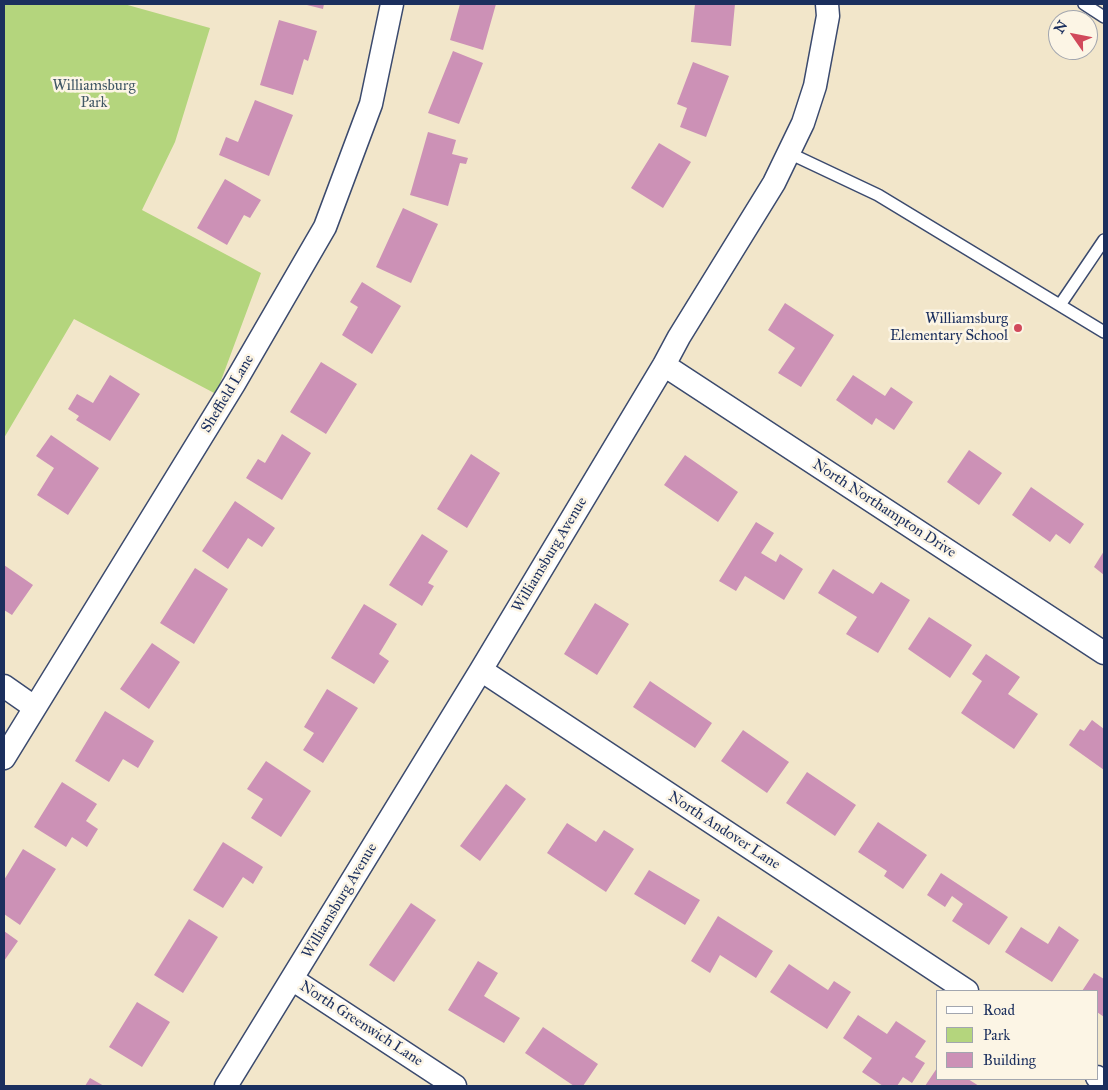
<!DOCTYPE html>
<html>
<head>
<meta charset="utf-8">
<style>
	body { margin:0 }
	#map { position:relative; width:1108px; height:1090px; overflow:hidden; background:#f2e6ca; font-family:"IM FELL Great Primer",serif }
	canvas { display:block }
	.frame { position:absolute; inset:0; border:5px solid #1b2f5e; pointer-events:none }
	.legend { position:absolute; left:936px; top:990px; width:162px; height:90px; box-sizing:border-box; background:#fcf5e5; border:1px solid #a2a6af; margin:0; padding:6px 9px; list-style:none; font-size:15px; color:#1b2f5e }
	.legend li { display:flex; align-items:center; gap:10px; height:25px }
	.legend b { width:25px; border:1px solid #a2a6af }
	.north { position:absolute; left:1048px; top:10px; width:50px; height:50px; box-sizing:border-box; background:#fcf5e5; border:1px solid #a2a6af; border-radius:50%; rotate:303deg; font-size:14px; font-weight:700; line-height:20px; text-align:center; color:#1b2f5e }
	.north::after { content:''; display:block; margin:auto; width:18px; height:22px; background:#d1495b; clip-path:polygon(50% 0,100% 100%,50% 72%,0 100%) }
</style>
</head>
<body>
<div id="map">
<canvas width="1108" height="1090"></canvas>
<div class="frame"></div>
<ul class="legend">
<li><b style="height:6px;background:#fff"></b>Road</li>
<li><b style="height:14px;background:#b4d57d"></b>Park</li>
<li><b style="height:14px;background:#cc91b6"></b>Building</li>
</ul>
<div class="north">N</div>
</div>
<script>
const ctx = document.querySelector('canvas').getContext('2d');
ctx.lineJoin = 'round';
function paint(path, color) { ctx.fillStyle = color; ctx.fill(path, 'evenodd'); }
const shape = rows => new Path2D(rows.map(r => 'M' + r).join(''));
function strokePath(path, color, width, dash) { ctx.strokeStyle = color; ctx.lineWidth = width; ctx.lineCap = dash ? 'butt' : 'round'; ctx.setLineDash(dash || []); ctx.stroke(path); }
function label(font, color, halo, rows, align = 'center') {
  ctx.font = font + ' "IM FELL Great Primer",serif'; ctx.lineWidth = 5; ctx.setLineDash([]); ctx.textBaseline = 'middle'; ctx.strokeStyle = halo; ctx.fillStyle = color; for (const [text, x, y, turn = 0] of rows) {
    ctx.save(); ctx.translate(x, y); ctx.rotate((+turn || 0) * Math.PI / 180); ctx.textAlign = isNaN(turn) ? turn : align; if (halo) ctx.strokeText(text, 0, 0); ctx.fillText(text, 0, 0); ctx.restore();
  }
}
paint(shape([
	[4,4,124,4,210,28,175,142,142,210,261,273,216,394,74,319,4,438]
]), '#b4d57d');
paint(shape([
	[303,4,324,4,323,9],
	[460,4,496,4,483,50,450,40],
	[695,4,735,4,731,46,691,42],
	[279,20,317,31,308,61,304,59,293,95,260,85],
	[453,51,483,63,459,124,428,113],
	[693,62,729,76,706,137,680,127,687,108,677,104],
	[255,100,293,115,269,176,219,155,226,137,238,142],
	[428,132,456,140,452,154,468,158,466,164,460,163,448,206,410,195],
	[659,143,691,162,663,208,631,188],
	[225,179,261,200,250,218,244,215,227,245,197,228],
	[403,208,438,224,411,283,376,267],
	[362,282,401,306,372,354,342,335,358,307,350,302],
	[785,303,834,335,801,387,778,373,795,348,768,330],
	[321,362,357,384,326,434,290,412],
	[110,375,140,394,110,441,76,420,79,416,68,409,77,394,93,403],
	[853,375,885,396,891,387,913,402,894,430,876,418,872,425,836,400],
	[282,434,311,453,282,500,246,478,258,459,265,463],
	[51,435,99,468,68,515,37,495,54,468,36,456],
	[969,450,1002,473,979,505,947,482],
	[471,454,500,473,467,528,437,509],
	[685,455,738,492,718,522,664,485],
	[1031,487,1084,524,1070,544,1056,534,1050,542,1012,515],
	[235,501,275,528,262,547,248,538,228,569,202,551],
	[756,522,774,533,761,553,776,562,780,554,803,569,784,600,745,576,736,591,719,581],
	[422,534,448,551,428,583,434,586,422,606,389,585],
	[1104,551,1104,575,1094,567],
	[4,565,33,585,12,615,4,610],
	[195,568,228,589,194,644,160,623],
	[833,569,873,594,881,582,910,600,878,653,846,634,857,617,818,593],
	[595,603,629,624,597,675,564,654],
	[364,604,397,624,379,654,389,661,374,684,331,658],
	[929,617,972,645,950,678,908,649],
	[152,643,180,662,149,709,120,689],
	[986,654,1020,677,1008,694,1038,714,1014,749,961,713,982,681,972,674],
	[650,681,712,723,695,748,633,707],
	[327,689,358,708,323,763,303,750,314,733,304,727],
	[105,711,154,741,138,768,123,759,109,782,75,761],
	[1092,720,1104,729,1104,770,1069,745,1080,729,1084,731],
	[743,730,789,762,767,793,721,761],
	[266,761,311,791,281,837,251,818,263,799,247,789],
	[807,772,856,805,835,836,786,803],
	[62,782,97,804,86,821,98,829,87,847,72,837,66,847,34,827],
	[506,784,526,799,480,861,460,846],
	[878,822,927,855,903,889,884,876,887,871,858,852],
	[567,823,596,842,604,830,634,849,606,892,547,853],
	[223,842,263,867,253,884,243,877,223,908,193,890],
	[23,849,56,869,20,925,4,914,4,880],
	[649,870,700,900,685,925,634,894],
	[941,873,1008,917,989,945,952,921,963,904,952,896,945,907,927,895],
	[411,903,436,920,394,982,369,965],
	[718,916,773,951,756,978,720,955,710,973,691,961],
	[189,919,218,937,183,993,154,975],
	[1059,926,1079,940,1052,982,1005,952,1021,927,1048,944],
	[4,931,18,941,4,961],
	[478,961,498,973,484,996,520,1018,504,1043,448,1010],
	[789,964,828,990,834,981,851,992,827,1029,770,992],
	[1094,973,1104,979,1104,1017,1097,1012,1097,991,1082,991],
	[137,1002,170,1022,142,1067,109,1047],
	[858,1015,887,1034,896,1021,926,1041,915,1057,925,1063,912,1083,903,1077,897,1086,883,1086,862,1072,872,1058,843,1038],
	[543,1027,598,1064,583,1086,574,1086,525,1053],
	[937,1068,937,1079,968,1079,979,1086,925,1086],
	[90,1078,104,1086,85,1086]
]), '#cc91b6');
const lane = shape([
	[1084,4,1104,17],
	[789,153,878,195,1104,332],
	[1060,305,1104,240]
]);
const street = shape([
	[664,365,1104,653],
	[481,670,967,991],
	[4,686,34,707],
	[4,758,234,384,325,227,371,104,392,4],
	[292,979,455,1086],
	[1097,1077,1104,1082],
	[226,1086,481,670,664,365,679,337,774,183,803,123,815,86,828,16,827,4]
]);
strokePath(lane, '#3b4a6e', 14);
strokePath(street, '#3b4a6e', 25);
strokePath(lane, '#fff', 11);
strokePath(street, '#fff', 22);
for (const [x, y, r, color] of [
	[1018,328,5,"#d1495b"]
]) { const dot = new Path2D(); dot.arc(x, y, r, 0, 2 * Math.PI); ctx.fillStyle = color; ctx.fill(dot); strokePath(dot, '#fcf5e5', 2); }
label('15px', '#415866', '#fcf5e5', [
	["Williamsburg",94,86],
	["Park",94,103]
]);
label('15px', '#1b2f5e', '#fcf5e5', [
	["Williamsburg",1008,319],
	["Elementary School",1008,336]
], 'right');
label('15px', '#1b2f5e', '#fcf5e5', [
	["Sheffield Lane",228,394,-59],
	["North Northampton Drive",884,509,33],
	["Williamsburg Avenue",550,555,-59],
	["North Andover Lane",724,831,33],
	["Williamsburg Avenue",340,901,-59],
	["North Greenwich Lane",361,1024,33]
]);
</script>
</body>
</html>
